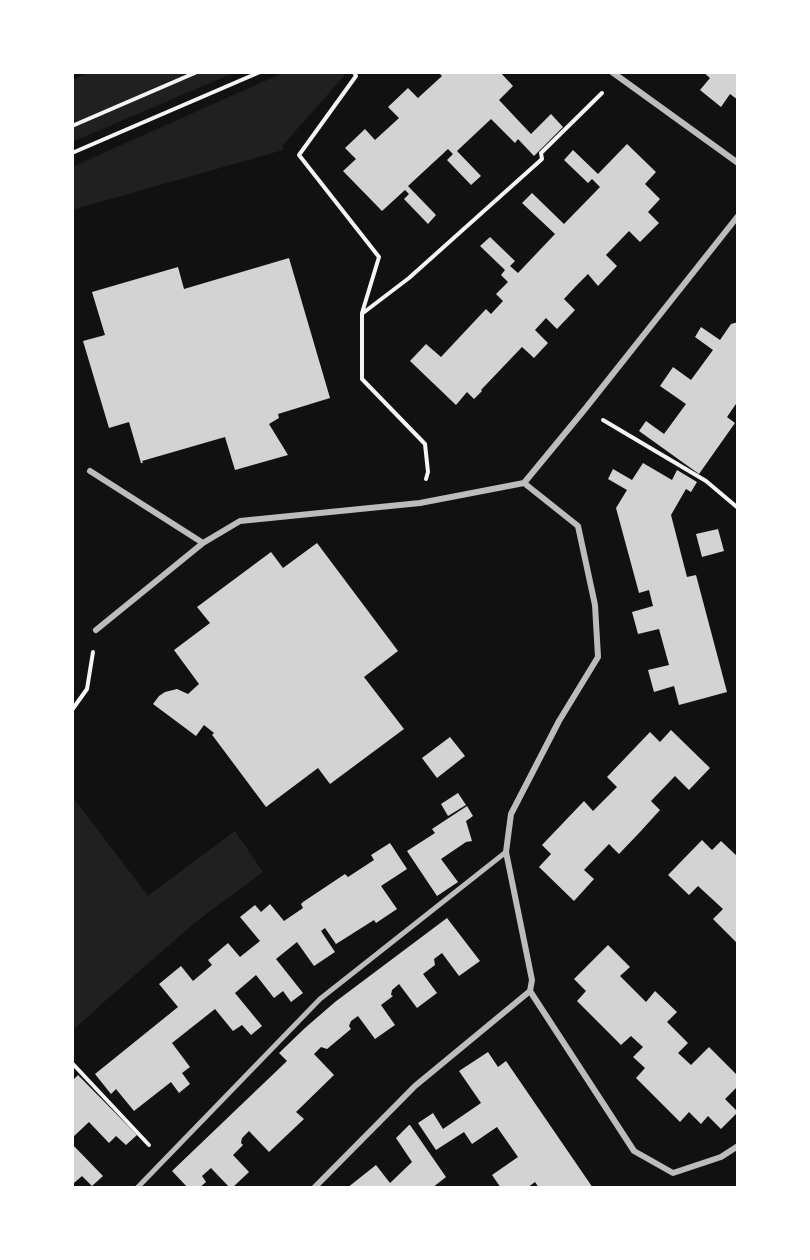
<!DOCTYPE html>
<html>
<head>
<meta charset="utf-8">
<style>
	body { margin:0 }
	#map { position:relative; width:810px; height:1260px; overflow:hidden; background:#111; font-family:Raleway,sans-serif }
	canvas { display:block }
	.frame { position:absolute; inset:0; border:74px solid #fff; pointer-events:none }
</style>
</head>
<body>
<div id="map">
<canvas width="810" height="1260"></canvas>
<div class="frame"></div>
</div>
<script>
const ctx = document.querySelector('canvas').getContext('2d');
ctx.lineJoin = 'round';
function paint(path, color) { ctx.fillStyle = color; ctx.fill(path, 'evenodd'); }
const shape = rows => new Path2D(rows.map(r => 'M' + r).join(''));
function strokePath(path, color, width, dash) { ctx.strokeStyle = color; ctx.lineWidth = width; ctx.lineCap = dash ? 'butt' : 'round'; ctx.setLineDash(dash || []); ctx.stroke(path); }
paint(shape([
	[90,72,236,72,72,142,72,80],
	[285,72,344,72,344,76,283,145,283,150,72,210,72,167],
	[72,796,148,896,235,831,263,872,198,920,105,1001,72,1031]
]), '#202020');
paint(shape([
	[438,72,500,72,513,86,499,100,531,134,551,114,563,127,534,156,518,139,515,143,491,119,457,151,481,176,471,185,447,160,453,154,448,149,408,186,436,215,428,224,404,199,409,194,405,190,382,211,343,171,356,159,345,148,365,129,375,140,399,118,388,107,408,88,418,98,442,76],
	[703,72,738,72,738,100,730,94,721,107,700,90,710,78],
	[627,144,656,172,645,184,660,199,648,212,659,223,640,242,629,231,606,255,617,266,598,286,588,274,576,286,564,299,575,310,557,329,546,318,535,330,548,343,534,358,522,347,481,390,482,391,474,399,467,392,456,405,410,361,426,344,441,357,486,309,491,314,503,301,496,294,508,282,501,275,505,270,480,246,490,237,515,261,510,266,518,273,555,234,522,203,532,193,564,224,600,187,592,179,588,183,564,160,573,150,598,174],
	[289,258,330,398,278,414,279,418,269,424,288,455,235,470,225,437,142,461,143,463,141,463,129,422,109,428,83,341,105,335,92,292,178,267,184,289],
	[738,322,738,401,727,417,735,423,699,474,639,431,646,421,664,434,686,404,660,386,673,367,691,380,713,350,695,337,701,327,720,340,731,324],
	[643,463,672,480,677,470,697,482,691,492,686,489,671,515,687,577,696,575,727,692,679,705,674,686,654,692,648,670,669,665,659,629,638,634,632,612,653,606,649,590,639,593,616,508,627,490,608,479,613,469,632,480],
	[718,529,724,551,702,557,696,534],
	[317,543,398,651,364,677,404,729,330,784,318,768,266,807,213,736,212,735,214,733,204,725,196,736,153,704,159,696,165,692,177,689,188,694,199,684,174,650,210,623,197,607,271,552,283,568],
	[671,730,710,768,689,790,675,776,651,801,660,810,640,832,619,854,609,844,584,870,594,879,574,901,539,867,551,854,542,845,584,801,593,811,617,787,607,777,650,732,660,742],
	[450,737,465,756,437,778,422,758],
	[458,793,466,805,448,816,441,804],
	[467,806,473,816,466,821,472,841,466,842,441,859,458,882,437,896,407,851,435,833,432,829],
	[702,840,712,850,721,841,738,857,738,944,713,919,723,909,698,886,689,895,668,875],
	[390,843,407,869,381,886,397,909,376,923,374,920,336,944,325,928,321,931,335,952,314,966,297,942,276,959,303,993,291,1002,283,991,274,998,256,975,235,993,262,1026,251,1035,242,1025,233,1031,215,1009,172,1043,190,1067,182,1073,190,1084,179,1093,171,1082,134,1111,116,1089,111,1094,95,1074,178,1007,159,984,181,966,193,981,212,965,208,960,228,943,240,957,260,941,240,917,255,905,261,912,270,904,284,921,303,908,301,904,303,902,345,874,348,877,374,860,371,855],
	[447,918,480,961,459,976,442,953,434,959,435,965,423,974,437,993,417,1008,399,984,392,990,391,995,393,996,381,1005,395,1025,375,1039,358,1016,351,1021,349,1026,351,1029,327,1049,321,1047,314,1054,334,1075,296,1112,304,1119,269,1152,249,1131,242,1138,241,1143,243,1145,233,1155,249,1172,232,1188,230,1188,211,1168,202,1176,206,1182,199,1188,188,1188,172,1171,287,1061,279,1053,305,1028,335,1002],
	[608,945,630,967,620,976,646,1002,655,991,677,1012,667,1022,688,1043,678,1053,691,1065,709,1047,738,1076,738,1086,725,1099,738,1112,721,1129,708,1116,701,1124,689,1112,680,1122,636,1078,645,1068,633,1057,643,1047,631,1036,621,1045,577,1001,586,991,574,979],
	[488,1052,498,1067,506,1061,593,1188,539,1188,535,1182,527,1188,501,1188,492,1175,518,1157,497,1127,472,1144,464,1132,436,1150,418,1123,433,1113,443,1129,481,1103,459,1071],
	[78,1075,137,1135,126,1145,116,1136,109,1143,89,1122,72,1138,72,1081],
	[409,1125,410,1125,446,1177,432,1188,347,1188,376,1165,390,1183,412,1162,396,1138],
	[72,1144,103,1176,92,1186,82,1176,74,1183,72,1181]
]), '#d3d3d3');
strokePath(shape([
	[354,72,356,76,299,155,379,257,362,313,362,379,425,444,428,472,426,479],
	[72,126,197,72],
	[72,153,260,72],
	[363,313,409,278,542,159,541,153,602,93],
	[603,420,706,481,738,508],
	[72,710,87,689,93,652],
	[72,1063,149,1145]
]), '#f5f5f5', 4);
strokePath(shape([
	[137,1188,320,999,506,852]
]), '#bcbcbc', 5);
strokePath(shape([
	[612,72,738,163],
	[90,471,203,543,240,521,420,503,524,483,585,409,738,216],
	[96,630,203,543],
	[530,991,634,1151,673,1173,721,1157,738,1146],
	[314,1188,415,1086,530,991,532,980,506,852,511,814,559,721,598,657,595,605,578,526,524,483]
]), '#bcbcbc', 6);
</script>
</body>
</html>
